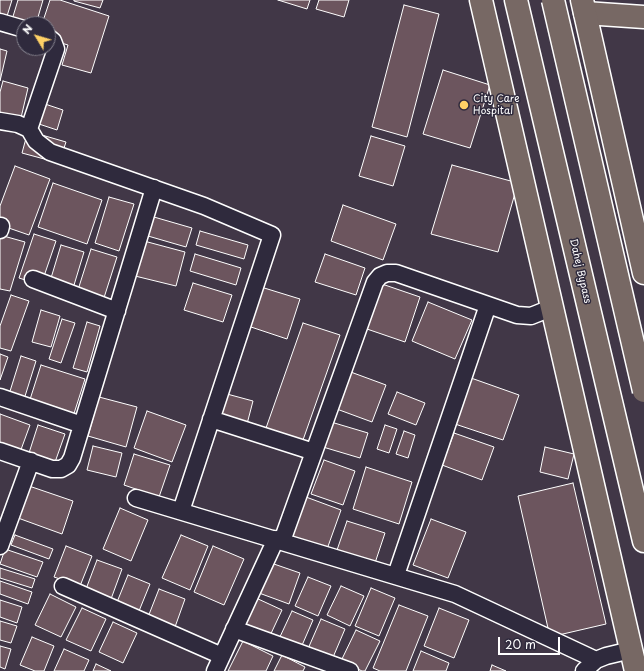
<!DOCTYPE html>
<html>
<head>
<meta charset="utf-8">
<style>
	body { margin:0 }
	#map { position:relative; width:644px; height:671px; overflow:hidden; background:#413747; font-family:"Playpen Sans",sans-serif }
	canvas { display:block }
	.north { position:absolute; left:16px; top:16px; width:40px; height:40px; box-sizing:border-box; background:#2f2a3d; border:1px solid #827f8b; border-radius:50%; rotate:308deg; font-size:11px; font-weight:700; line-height:16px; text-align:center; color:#fff }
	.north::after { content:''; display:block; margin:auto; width:14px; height:18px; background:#ffd166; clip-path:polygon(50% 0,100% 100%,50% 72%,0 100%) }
	.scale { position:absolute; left:498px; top:637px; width:62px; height:18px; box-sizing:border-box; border:2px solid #fff; border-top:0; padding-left:5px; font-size:12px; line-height:14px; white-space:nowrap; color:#fff; -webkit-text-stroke:3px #2f2a3d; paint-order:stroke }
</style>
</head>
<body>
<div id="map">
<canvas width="644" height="671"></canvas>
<div class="north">N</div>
<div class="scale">20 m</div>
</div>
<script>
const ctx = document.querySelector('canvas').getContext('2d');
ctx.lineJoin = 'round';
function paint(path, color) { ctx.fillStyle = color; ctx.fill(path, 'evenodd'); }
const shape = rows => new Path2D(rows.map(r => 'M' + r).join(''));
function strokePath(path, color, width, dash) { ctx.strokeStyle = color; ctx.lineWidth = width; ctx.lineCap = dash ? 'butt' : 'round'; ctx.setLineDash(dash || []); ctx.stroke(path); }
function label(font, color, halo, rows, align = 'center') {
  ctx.font = font + ' "Playpen Sans",sans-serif'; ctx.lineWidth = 3; ctx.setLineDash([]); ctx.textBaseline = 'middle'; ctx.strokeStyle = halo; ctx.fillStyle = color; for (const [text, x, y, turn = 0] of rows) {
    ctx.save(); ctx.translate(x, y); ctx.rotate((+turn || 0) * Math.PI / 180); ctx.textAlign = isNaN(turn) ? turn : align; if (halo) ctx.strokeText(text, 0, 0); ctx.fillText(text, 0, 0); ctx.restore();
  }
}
const building = shape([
	[0,0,12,0,3,29,0,28,0,0],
	[18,0,43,0,36,24,24,24,24,38,8,33,18,0],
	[50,0,60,0,109,16,91,73,62,65,68,45,48,39,48,24,42,24,50,0],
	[74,0,103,0,100,8,74,1,74,0],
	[278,0,310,0,307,9,278,0],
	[319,0,349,0,344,17,316,9,319,0],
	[404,5,439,14,407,137,372,127,404,5],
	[0,49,7,51,0,81,0,49],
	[443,70,490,85,470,148,423,134,443,70],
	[3,81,28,88,20,122,0,117,0,92,3,81],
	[42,103,63,110,57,130,36,123,42,103],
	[28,131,66,142,59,163,22,153,28,131],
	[371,136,405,146,393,186,359,176,371,136],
	[452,165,518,183,498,252,431,234,452,165],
	[15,166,50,179,29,235,0,225,0,206,15,166],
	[53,183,102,200,87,244,38,227,53,183],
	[109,197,134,204,119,251,95,243,109,197],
	[343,205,396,224,383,260,331,241,343,205],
	[154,217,192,228,186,247,148,236,154,217],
	[200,231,248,245,244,259,196,245,200,231],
	[34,234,56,241,41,285,19,278,34,234],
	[0,235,25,242,10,291,0,289,0,235],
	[144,241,185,252,176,286,135,276,144,241],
	[61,245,84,252,71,295,48,288,61,245],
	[91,249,117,257,102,304,76,296,91,249],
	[195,254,241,268,236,285,190,271,195,254],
	[325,254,365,268,356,295,315,282,325,254],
	[193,283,232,295,223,322,184,310,193,283],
	[379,283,420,297,405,342,364,328,379,283],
	[261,287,300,299,287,339,248,326,261,287],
	[11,295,29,301,11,351,0,348,0,326,11,295],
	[428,302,472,320,455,359,412,341,428,302],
	[41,310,60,316,51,347,32,342,41,310],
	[62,319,75,323,61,363,49,359,62,319],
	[87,322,100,326,87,372,73,368,87,322],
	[303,323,340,335,303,440,266,428,303,323],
	[0,354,8,357,0,380,0,354],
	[21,356,36,361,21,409,6,404,21,356],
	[41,365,85,379,70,426,26,412,41,365],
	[348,371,386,385,372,422,334,408,348,371],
	[471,378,519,395,503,440,455,424,471,378],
	[397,392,425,403,416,425,388,414,397,392],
	[227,394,253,401,247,424,221,416,227,394],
	[99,397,137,407,126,447,88,436,99,397],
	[147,411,186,425,172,462,134,448,147,411],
	[0,414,30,425,19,455,0,448,0,414],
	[331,422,368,433,360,458,323,447,331,422],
	[38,425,65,434,54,465,28,456,38,425],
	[385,425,397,429,389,453,377,449,385,425],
	[404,431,415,435,408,458,396,454,404,431],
	[454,433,494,447,482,480,442,465,454,433],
	[93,446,122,453,116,477,87,470,93,446],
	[545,447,574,454,568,479,540,472,545,447],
	[134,454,170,465,159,497,124,485,134,454],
	[324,460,355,471,343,505,311,494,324,460],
	[366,467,412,482,399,524,353,509,366,467],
	[573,483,606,624,550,637,518,496,573,483],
	[29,486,73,501,62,534,18,518,29,486],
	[306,497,341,510,326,552,291,540,306,497],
	[120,508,148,520,131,561,103,549,120,508],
	[431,519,466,532,448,578,413,565,431,519],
	[347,521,385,533,374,566,336,553,347,521],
	[15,535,53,549,49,559,11,545,15,535],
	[181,535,208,546,190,590,162,578,181,535],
	[66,546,92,556,80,586,54,577,66,546],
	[213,546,244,559,224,605,194,592,213,546],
	[5,549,43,562,37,577,0,564,5,549],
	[97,560,122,569,111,599,86,589,97,560],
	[271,563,300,573,289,604,259,593,271,563],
	[0,568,35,579,32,588,0,578,0,568],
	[128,575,150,584,139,611,117,602,128,575],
	[308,577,331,586,318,616,295,606,308,577],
	[0,581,32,592,28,604,0,594,0,581],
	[341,586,364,596,350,626,327,615,341,586],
	[371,588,395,598,379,636,355,626,371,588],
	[159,589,185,599,175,627,148,617,159,589],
	[50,594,76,607,61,637,35,625,50,594],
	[256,598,282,610,268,640,242,628,256,598],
	[0,600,22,607,17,623,0,617,0,600],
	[399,605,428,616,406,671,380,671,373,668,399,605],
	[82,608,106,619,91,651,66,640,82,608],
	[439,608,469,620,454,658,424,646,439,608],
	[292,611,313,620,300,650,278,641,292,611],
	[321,619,345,629,331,662,307,651,321,619],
	[0,621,17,626,11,643,0,640,0,621],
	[113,622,137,633,123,663,99,652,113,622],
	[356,630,380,641,365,671,362,671,341,661,356,630],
	[32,637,54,646,44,671,35,671,20,665,32,637],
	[243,641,273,656,266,671,228,671,243,641],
	[0,646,11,649,5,669,0,667,0,646],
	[64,649,89,660,84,671,54,671,64,649],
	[421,651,449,663,446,671,413,671,421,651],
	[282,655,305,667,303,671,274,671,282,655],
	[96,664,111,671,93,671,96,664],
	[492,665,506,671,490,671,492,665]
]);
paint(building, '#6c555e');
strokePath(building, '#fff', 1);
const street = shape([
	[0,22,24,29],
	[0,121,18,124,29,129,36,141,50,152,204,206,272,235,181,511],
	[29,129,56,49,53,41,48,37],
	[0,230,1,226],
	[33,279,117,311],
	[0,397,82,425],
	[211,419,314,452],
	[0,451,52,469,61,469,68,465,72,458,154,188],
	[136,498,455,594,596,660],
	[282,541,375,282,380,276,387,273,396,273,517,315,531,316,551,308],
	[0,546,31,461],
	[396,575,488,305],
	[63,586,222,656],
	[234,629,350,671],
	[215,671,276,539],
	[584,671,596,660,606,656,631,650]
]);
const primary = shape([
	[585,13,644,17]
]);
const highway = shape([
	[481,0,636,671],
	[516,0,644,541],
	[582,0,644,273]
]);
strokePath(street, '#fff', 19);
strokePath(primary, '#fff', 25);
strokePath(highway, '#fff', 25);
strokePath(street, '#2f2a3d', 16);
strokePath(primary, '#776864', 22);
strokePath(highway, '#776864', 22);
const highwayBridge = shape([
	[553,0,644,391]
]);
strokePath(highwayBridge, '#fff', 25, []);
strokePath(highwayBridge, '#776864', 22);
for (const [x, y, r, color] of [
	[464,105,5,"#ffd166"]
]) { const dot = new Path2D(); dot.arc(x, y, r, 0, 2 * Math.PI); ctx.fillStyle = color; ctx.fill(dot); strokePath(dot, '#2f2a3d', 1.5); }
label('10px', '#fff', '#2f2a3d', [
	["City Care",473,99],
	["Hospital",473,111]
], 'left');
label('10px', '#fff', '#2f2a3d', [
	["Dahej Bypass",580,271,77]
]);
</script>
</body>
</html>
